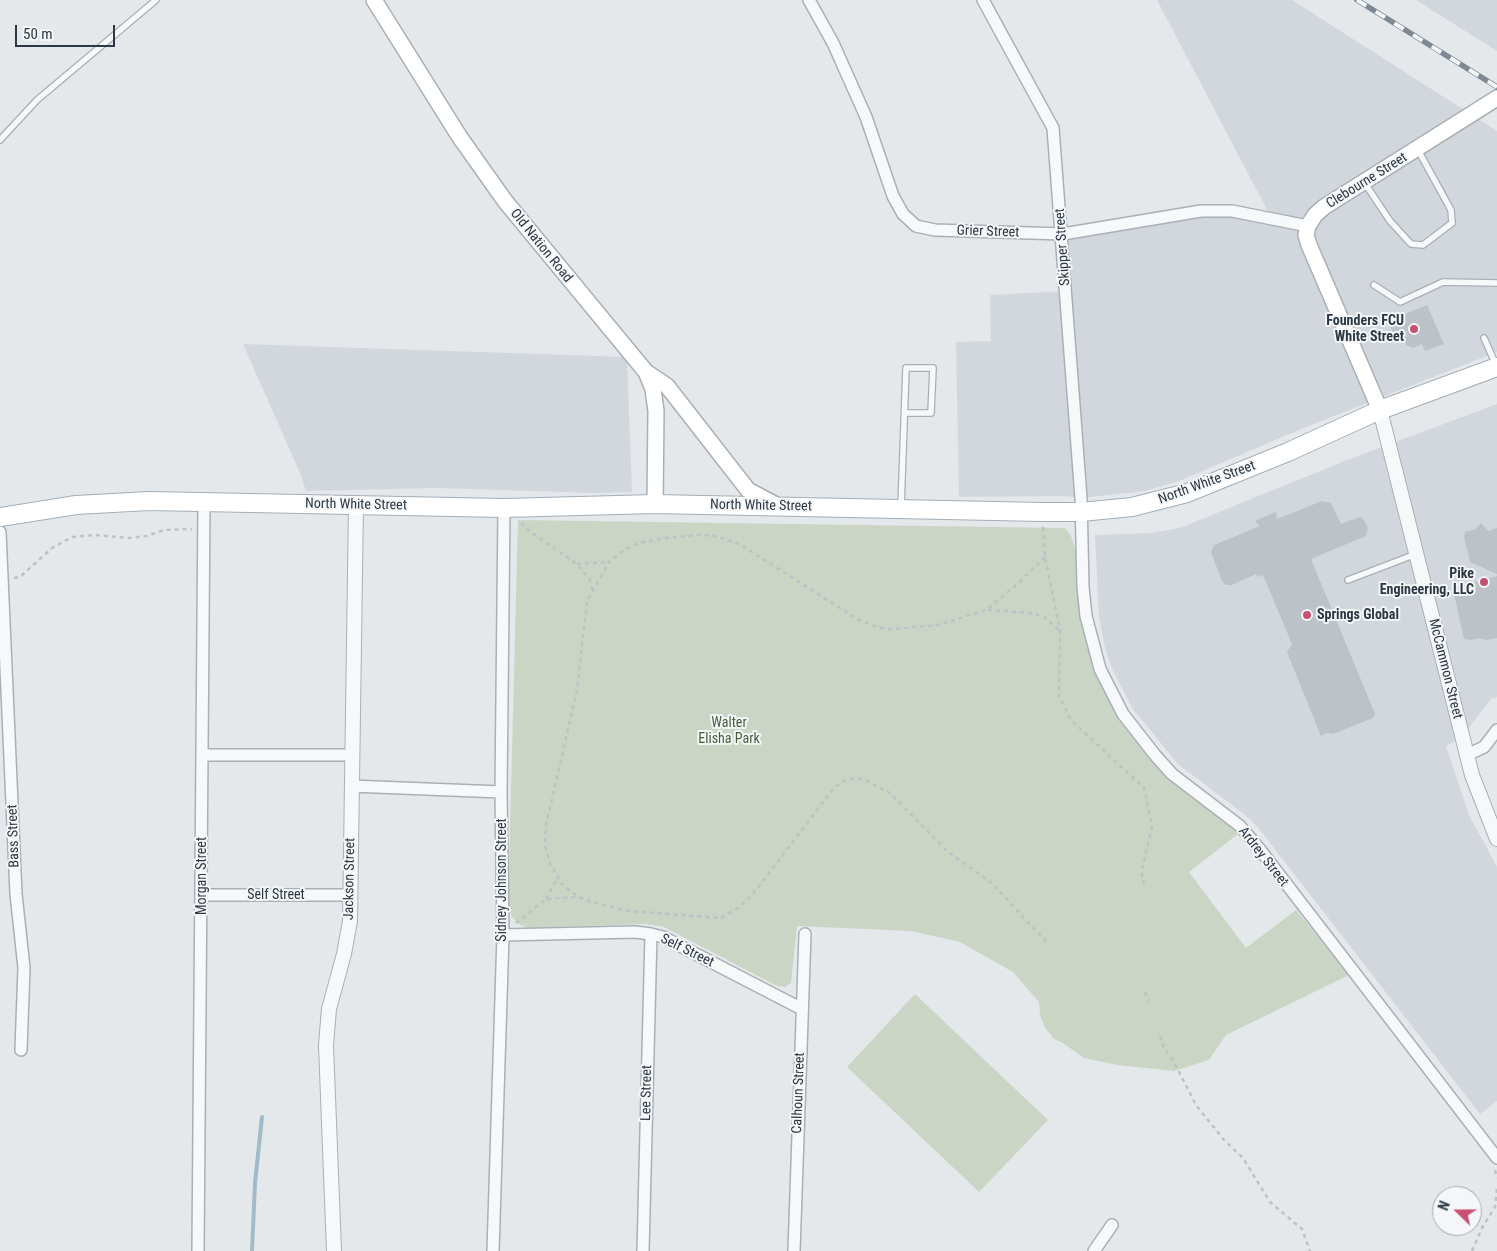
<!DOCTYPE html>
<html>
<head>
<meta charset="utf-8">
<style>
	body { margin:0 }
	#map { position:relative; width:1497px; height:1251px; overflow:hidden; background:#e4e8eb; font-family:"Roboto Condensed",sans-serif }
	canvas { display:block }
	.north { position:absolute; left:1432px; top:1186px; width:50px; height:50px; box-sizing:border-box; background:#f4f6f8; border:1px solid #a4aab0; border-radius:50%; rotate:292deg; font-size:14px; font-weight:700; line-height:20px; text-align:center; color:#2c3843 }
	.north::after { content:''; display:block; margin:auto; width:18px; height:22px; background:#c85173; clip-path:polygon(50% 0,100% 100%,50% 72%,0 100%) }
	.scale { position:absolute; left:15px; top:25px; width:100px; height:22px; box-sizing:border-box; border:2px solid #2c3843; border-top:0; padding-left:6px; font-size:15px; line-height:18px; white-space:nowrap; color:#2c3843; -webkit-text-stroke:4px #f4f6f8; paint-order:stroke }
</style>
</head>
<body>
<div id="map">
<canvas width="1497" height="1251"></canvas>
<div class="north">N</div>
<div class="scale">50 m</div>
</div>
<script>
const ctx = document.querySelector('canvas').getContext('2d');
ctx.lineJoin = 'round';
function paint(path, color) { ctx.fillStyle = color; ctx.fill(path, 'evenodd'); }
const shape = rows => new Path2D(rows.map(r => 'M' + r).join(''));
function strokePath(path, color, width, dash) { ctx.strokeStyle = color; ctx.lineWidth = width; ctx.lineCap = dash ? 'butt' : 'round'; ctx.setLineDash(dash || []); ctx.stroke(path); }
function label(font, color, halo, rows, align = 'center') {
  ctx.font = font + ' "Roboto Condensed",sans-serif'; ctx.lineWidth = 4; ctx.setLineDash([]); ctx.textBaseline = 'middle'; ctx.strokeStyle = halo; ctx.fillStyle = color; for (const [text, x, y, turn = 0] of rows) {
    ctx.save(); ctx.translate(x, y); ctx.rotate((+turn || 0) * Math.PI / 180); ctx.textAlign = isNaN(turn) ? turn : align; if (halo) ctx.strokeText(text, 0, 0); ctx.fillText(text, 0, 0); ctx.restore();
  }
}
paint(shape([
	[1157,0,1292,0,1497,131,1497,352,1306,427,1179,481,1145,491,1081,498,1062,496,959,497,956,342,991,341,990,295,1068,291,1066,237,1175,218,1230,214,1274,223],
	[1416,0,1497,0,1497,51],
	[243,344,627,357,632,492,595,493,436,488,306,491,300,473],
	[1497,404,1497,697,1491,699,1461,738,1446,746,1469,815,1497,867,1497,1101,1480,1114,1260,830,1249,818,1178,764,1133,709,1113,671,1105,648,1099,617,1095,535,1152,533,1180,528,1347,460]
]), '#d2d7dd');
paint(shape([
	[518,520,1065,528,1071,536,1080,563,1090,647,1155,759,1242,831,1189,872,1246,948,1296,910,1349,975,1226,1035,1209,1060,1174,1071,1117,1065,1084,1058,1063,1043,1054,1039,1045,1028,1040,1015,1039,1002,1013,972,960,942,911,931,797,926,791,983,785,987,777,986,664,927,646,924,527,928,519,924,512,917,508,905],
	[915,994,1048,1120,979,1192,847,1067]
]), '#cbd5c6');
strokePath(shape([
	[252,1251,255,1183,262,1117]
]), '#a2bac9', 4);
paint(shape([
	[1427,305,1444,344,1425,351,1422,344,1413,348,1406,345,1403,337,1396,340,1388,321],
	[1322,501,1331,503,1341,524,1360,517,1364,520,1368,528,1366,536,1311,559,1375,714,1373,718,1333,734,1327,733,1321,736,1287,652,1292,644,1263,575,1257,577,1256,574,1232,585,1226,585,1222,581,1211,552,1214,545,1260,526,1255,521,1276,512,1277,519],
	[1481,523,1488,531,1497,528,1497,574,1470,562,1464,537,1465,532,1476,529],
	[1497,576,1497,638,1486,640,1480,638,1470,640,1464,639,1453,589]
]), '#bcc2c8');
const service = shape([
	[0,140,37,100,156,0],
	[1364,182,1390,221,1411,244,1423,245,1452,223,1451,210,1418,150],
	[1374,285,1400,302,1443,282,1497,283],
	[1484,338,1496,365],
	[901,507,906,368,933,368,931,413,905,413],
	[1348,580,1416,554]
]);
const minor = shape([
	[809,0,833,43,866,117,893,196,903,214,916,226,935,230,1063,234,1201,211,1232,211,1308,226],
	[983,0,1053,128,1081,498,1083,587,1086,616,1100,669,1123,714,1155,755,1172,774,1240,826,1258,847,1497,1158],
	[0,532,16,894,24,968,21,1050],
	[202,755,352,755],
	[1467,755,1484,747,1497,730],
	[351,786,501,792],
	[202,895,351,895],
	[503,935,635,932,651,934,663,937,802,1009],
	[198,1251,204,501],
	[493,1251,503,935,501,792,504,508],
	[643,1251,651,934],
	[794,1251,805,934],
	[1094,1251,1112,1225]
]);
const tertiary = shape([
	[1380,410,1472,775,1497,839],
	[334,1251,326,1045,329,1009,344,954,350,921,356,504]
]);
const secondary = shape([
	[374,0,459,136,505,201,646,372,653,389,656,411,655,504],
	[646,372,667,386,748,490,780,507],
	[1380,410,1309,245,1306,235,1308,226,1315,215,1324,207,1497,98]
]);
const primary = shape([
	[0,517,76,505,149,501,504,508,655,504,1042,512,1081,512,1132,507,1187,493,1288,452,1380,410,1497,367]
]);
strokePath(service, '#a9b0b5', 8);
strokePath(minor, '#a9b0b5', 14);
strokePath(tertiary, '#a9b0b5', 16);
strokePath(secondary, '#a9b0b5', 18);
strokePath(primary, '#a4aeb6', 20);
strokePath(shape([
	[521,523,532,533,577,564,590,580,592,589],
	[1043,527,1045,557,1060,630,1059,696,1071,720,1144,788,1152,826,1142,870,1142,879,1145,885],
	[1045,557,1015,586,986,610,938,625,892,629,877,627,859,620,752,552,735,542,715,536,699,535,665,538,639,543,624,550,609,562,587,601,577,690,546,825,545,846,550,863,561,883,578,897,592,902,629,911,721,918,738,908,753,894,834,788,843,781,855,778,865,780,890,793,948,852,992,883,1049,945],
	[577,564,608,562],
	[14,578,20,577,52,548,72,537,95,535,129,538,147,536,164,530,192,529],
	[988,610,1032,613,1044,617,1059,630],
	[546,899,557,879],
	[516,923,546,899,577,897],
	[1145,992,1149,1001],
	[1160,1036,1164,1048,1174,1062,1196,1105,1224,1140,1243,1158,1270,1202,1302,1229,1310,1251],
	[1495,1170,1497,1178],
	[1472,1251,1482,1228,1495,1207,1497,1187]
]), '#bec2c7', 2.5, [4, 4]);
strokePath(service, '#f7f8fa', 5.5);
strokePath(minor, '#f7f8fa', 11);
strokePath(tertiary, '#f7f8fa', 14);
strokePath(secondary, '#fff', 15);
strokePath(primary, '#fff', 18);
const rail = shape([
	[1357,0,1497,87]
]);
strokePath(rail, '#7e8994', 5.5);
strokePath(rail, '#f4f6f8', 4, [11]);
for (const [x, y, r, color] of [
	[1414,329,5,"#c85173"],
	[1484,582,5,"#c85173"],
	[1307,615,5,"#c85173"]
]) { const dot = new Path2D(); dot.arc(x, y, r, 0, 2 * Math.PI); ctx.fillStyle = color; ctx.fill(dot); strokePath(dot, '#f4f6f8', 2); }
label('14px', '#2c3843', '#f4f6f8', [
	["Clebourne Street",1367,181,-32],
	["Grier Street",988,232,2],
	["Old Nation Road",541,246,51],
	["Skipper Street",1063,247,-94],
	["North White Street",1207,483,-20],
	["North White Street",356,505,1],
	["North White Street",761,506,1],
	["McCammon Street",1445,669,76],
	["Bass Street",14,836,-92],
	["Ardrey Street",1263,857,52],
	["Morgan Street",202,876,-90],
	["Jackson Street",350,879,-89],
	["Sidney Johnson Street",502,880,-90],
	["Self Street",276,895],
	["Self Street",687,951,26],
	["Lee Street",647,1093,-89],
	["Calhoun Street",799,1093,-88]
]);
label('bold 14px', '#2c3843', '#f4f6f8', [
	["Founders FCU",1404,321],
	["White Street",1404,337],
	["Pike",1474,574],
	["Engineering, LLC",1474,590],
	["Springs Global",1317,615,"left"]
], 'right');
label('14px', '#465e3a', '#f4f6f8', [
	["Walter",729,723],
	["Elisha Park",729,739]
]);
</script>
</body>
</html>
